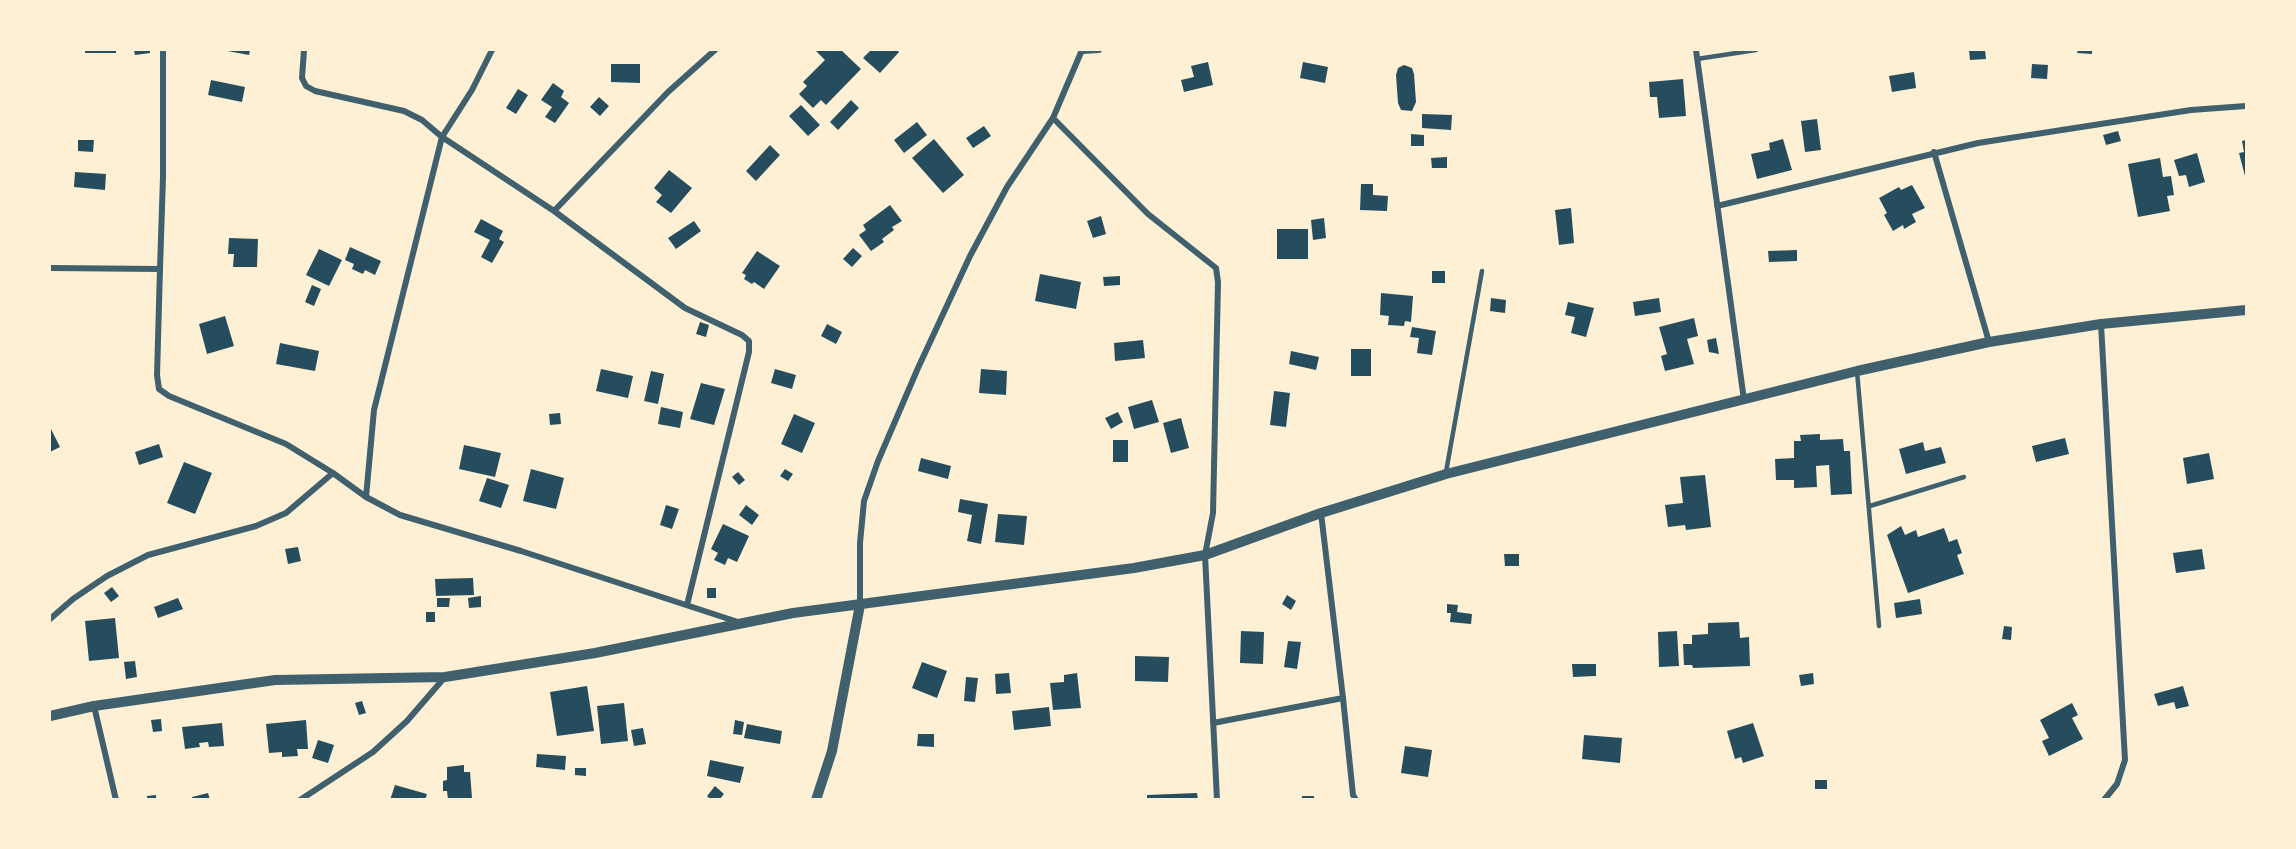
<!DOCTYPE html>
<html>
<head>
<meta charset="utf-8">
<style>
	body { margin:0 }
	#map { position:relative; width:2296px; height:849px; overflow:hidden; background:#fdf0d5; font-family:"Sofia Sans Condensed",sans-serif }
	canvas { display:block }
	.frame { position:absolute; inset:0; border:51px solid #fdf0d5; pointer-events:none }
</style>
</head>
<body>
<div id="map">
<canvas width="2296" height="849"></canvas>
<div class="frame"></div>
</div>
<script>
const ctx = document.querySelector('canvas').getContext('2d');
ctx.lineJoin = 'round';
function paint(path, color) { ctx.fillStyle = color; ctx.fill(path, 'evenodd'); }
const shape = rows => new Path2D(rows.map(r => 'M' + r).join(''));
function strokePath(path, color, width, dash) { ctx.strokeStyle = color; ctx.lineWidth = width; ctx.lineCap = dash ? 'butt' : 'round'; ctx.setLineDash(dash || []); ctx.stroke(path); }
paint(shape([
	[85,50,116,50,116,53,85,53],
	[134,50,150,50,150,53,135,55],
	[222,50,250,50,249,55],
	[815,50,841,50,861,69,826,105,821,100,813,108,799,94,807,86,803,82,825,60],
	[871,50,897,50,899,52,880,73,863,58],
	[1969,50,1985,50,1986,59,1970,60],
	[2078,50,2092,50,2092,54,2077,53],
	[1208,62,1213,85,1184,92,1181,80,1194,77,1191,66],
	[1303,62,1328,67,1325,83,1300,78],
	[611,64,640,64,640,83,611,82],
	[2032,64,2048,65,2047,79,2031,78],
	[1404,65,1412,68,1414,74,1416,102,1412,111,1401,110,1398,103,1396,75,1398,68],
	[1914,72,1916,88,1892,92,1889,76],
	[1683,79,1686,116,1659,118,1657,97,1650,97,1649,82],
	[211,80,245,87,242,102,208,95],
	[553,83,564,91,561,97,569,103,555,123,545,117,552,107,541,100],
	[518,89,528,95,516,114,506,108],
	[599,97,609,106,600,116,590,107],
	[851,100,859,108,838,130,830,122],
	[801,105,820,125,808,136,789,116],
	[1422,114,1452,115,1451,130,1422,128],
	[1817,119,1821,150,1805,152,1801,121],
	[917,122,927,135,904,153,894,140],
	[984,126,991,136,973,148,966,138],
	[2118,131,2121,141,2106,145,2103,135],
	[1411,134,1424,135,1424,146,1411,146],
	[934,139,964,175,943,193,912,158],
	[1783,139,1792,170,1757,179,1751,154,1770,150,1769,143],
	[78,140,94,140,93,152,78,151],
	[2246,140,2246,180,2239,153,2244,152,2242,141],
	[770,145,780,155,756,181,746,171],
	[2197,153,2205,182,2189,187,2186,175,2179,176,2174,160],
	[1447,157,1447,168,1432,168,1431,158],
	[2160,158,2163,177,2171,176,2174,195,2167,196,2170,211,2138,217,2128,164],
	[669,170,692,188,671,213,656,202,662,195,654,188],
	[75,172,106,174,105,190,74,187],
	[1361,184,1373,184,1373,195,1388,196,1387,211,1360,210],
	[1912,185,1925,208,1912,214,1916,222,1904,229,1903,225,1893,231,1884,215,1887,213,1879,198,1899,187,1901,190],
	[890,205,902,221,892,227,894,230,882,239,884,242,871,251,859,235,866,230,863,225],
	[1571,208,1574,243,1559,245,1555,210],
	[1101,216,1106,234,1093,238,1087,221],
	[1324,218,1326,238,1313,240,1311,220],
	[481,219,503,231,499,239,504,242,492,263,481,257,490,240,474,232],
	[694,221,701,231,676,249,668,238],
	[1277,229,1308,229,1308,259,1277,259],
	[229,238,258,239,257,267,233,267,234,254,228,254],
	[350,247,381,261,375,275,365,270,363,274,352,269,354,264,345,260],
	[853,248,862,256,852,267,843,259],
	[319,249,342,260,329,286,306,275],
	[1797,250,1797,261,1769,262,1768,251],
	[757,251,780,266,764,289,754,282,752,284,744,279,746,275,742,273],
	[1432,271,1445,271,1445,283,1432,283],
	[1040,274,1081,282,1076,309,1035,301],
	[1120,276,1120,285,1104,286,1103,277],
	[312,285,321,289,314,306,305,302],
	[1381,293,1413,296,1411,322,1405,321,1404,326,1388,325,1389,316,1380,315],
	[1491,298,1506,300,1505,313,1490,311],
	[1659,298,1661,312,1635,316,1633,302],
	[1568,302,1594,308,1586,337,1571,333,1575,317,1565,315],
	[225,316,234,346,207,354,199,324],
	[1694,318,1698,336,1687,339,1694,364,1665,371,1661,356,1667,354,1659,327],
	[700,322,709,325,706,337,696,334],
	[827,324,842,332,836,344,821,336],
	[1412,327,1436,331,1432,355,1417,353,1419,338,1410,337],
	[1716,338,1719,354,1709,352,1707,340],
	[1143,340,1145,358,1115,361,1114,343],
	[280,343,319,351,315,371,276,364],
	[1351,349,1371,349,1371,376,1351,376],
	[1291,351,1319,357,1316,370,1289,364],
	[601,369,633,376,628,398,596,391],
	[775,369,796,375,792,389,771,383],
	[981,369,1007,371,1006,395,979,393],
	[651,371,664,374,658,404,644,401],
	[701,383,725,389,714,425,690,419],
	[1274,391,1290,393,1286,427,1270,425],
	[1152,400,1159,422,1134,429,1128,407],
	[661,407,683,412,680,428,658,424],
	[1118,412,1123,422,1111,429,1105,418],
	[560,413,561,424,550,425,549,414],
	[794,414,815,423,802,453,781,444],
	[1181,418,1189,448,1171,453,1163,423],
	[50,427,60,447,50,452],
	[1820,434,1820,440,1843,439,1844,451,1850,451,1852,494,1831,495,1829,465,1816,466,1817,487,1794,488,1794,480,1776,480,1775,459,1794,458,1794,441,1801,441,1800,435],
	[2065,438,2069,454,2036,462,2032,446],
	[1113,440,1128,440,1128,462,1113,462],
	[1923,442,1925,451,1941,447,1946,463,1906,474,1899,449],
	[159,444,163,457,139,465,135,452],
	[464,445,501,453,495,477,459,469],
	[2209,453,2214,479,2187,484,2183,458],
	[921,458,951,466,948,479,918,471],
	[184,462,212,473,195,514,167,503],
	[531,469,564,478,556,509,523,501],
	[785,469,793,474,788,481,780,476],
	[738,472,745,480,739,485,732,477],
	[1705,475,1711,527,1686,530,1685,525,1668,527,1665,505,1683,503,1680,477],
	[487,478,509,485,501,508,479,501],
	[960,499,988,504,981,544,967,541,972,515,958,512],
	[666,505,679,509,672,529,660,525],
	[746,505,759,515,752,525,739,515],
	[998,514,1027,516,1024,545,995,542],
	[723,524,749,536,737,562,728,558,725,565,714,560,718,553,711,549],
	[1901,526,1905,535,1916,530,1918,537,1944,528,1949,542,1957,539,1962,553,1957,555,1964,574,1908,593,1887,535],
	[298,547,301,561,288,564,285,549],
	[2202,549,2205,569,2176,573,2173,553],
	[1504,554,1519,554,1519,566,1505,566],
	[473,578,474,595,436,596,435,579],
	[112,587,119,596,111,602,104,593],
	[707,588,716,588,716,598,707,598],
	[1287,595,1296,601,1291,610,1282,604],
	[481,596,481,607,469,608,468,598],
	[178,598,183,609,158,618,154,607],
	[437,598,450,598,449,607,437,607],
	[1920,599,1922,614,1896,618,1894,603],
	[1447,604,1458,605,1457,612,1472,614,1471,624,1450,622,1451,613,1447,613],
	[426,612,435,612,435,622,426,622],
	[115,618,119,658,89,661,85,621],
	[1739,622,1740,638,1749,637,1750,666,1693,668,1692,665,1684,665,1683,644,1692,644,1692,635,1708,634,1708,623],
	[2004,626,2012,627,2011,640,2002,639],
	[1241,631,1264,632,1263,664,1240,663],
	[1677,631,1679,666,1659,667,1658,632],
	[1288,641,1301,642,1297,669,1284,667],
	[1135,656,1169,657,1168,682,1135,681],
	[135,661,137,677,126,679,124,662],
	[922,662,947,671,937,698,912,688],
	[1572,664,1596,664,1596,676,1573,677],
	[1009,673,1011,693,996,694,995,674],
	[1077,673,1081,708,1053,710,1050,683,1064,682,1064,675],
	[1813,673,1814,684,1801,686,1799,675],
	[966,677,978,678,975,702,964,701],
	[587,686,594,731,557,736,550,692],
	[2183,686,2189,706,2176,709,2174,702,2158,706,2154,694],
	[362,701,366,713,359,715,355,703],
	[624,703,628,741,601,744,597,706],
	[2072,703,2078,715,2072,718,2083,739,2049,756,2042,741,2049,738,2040,720],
	[1049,707,1051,726,1014,730,1012,711],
	[161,719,162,731,153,732,151,720],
	[306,720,308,749,297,749,298,756,282,757,282,752,269,753,266,724],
	[735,720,744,722,742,735,733,734],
	[222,723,224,746,209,747,208,742,199,743,200,747,185,749,182,727],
	[1753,723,1764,756,1743,763,1741,757,1735,759,1727,731],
	[747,724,782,731,780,744,744,738],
	[643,728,646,744,634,746,631,730],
	[918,734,934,734,934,747,917,746],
	[1584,735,1622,738,1620,763,1582,759],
	[318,740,334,745,328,763,312,758],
	[1405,746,1432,750,1428,777,1401,773],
	[537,754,566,756,565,770,536,767],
	[710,760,744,767,740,783,707,776],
	[464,765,464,772,470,772,472,798,448,799,447,791,443,791,443,781,447,780,447,767],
	[575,768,586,768,586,776,575,775],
	[1815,780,1827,780,1827,789,1815,789],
	[395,785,427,794,425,800,390,800],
	[715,786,724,794,719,800,711,800,707,796],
	[208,793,210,800,193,800,192,797],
	[1197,793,1198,800,1147,800,1147,795],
	[156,795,156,800,147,800,147,796],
	[1302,796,1314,796,1314,800,1302,800]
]), '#264d5e');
strokePath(shape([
	[1697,59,1756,50],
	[1857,371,1879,626],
	[1446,472,1482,271],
	[1870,506,1964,477]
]), '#3f606c', 4.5);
strokePath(shape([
	[304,50,302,78,306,86,315,91,404,111,422,120,442,137,554,211,685,308,742,335,749,341,749,352,687,605],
	[1696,50,1744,400],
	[1083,51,1099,50],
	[1053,118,1148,214,1216,268,1218,282,1213,513,1205,555,1217,800],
	[1934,152,1989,342],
	[1717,206,1978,143,2191,110,2246,106],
	[554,211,668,92,715,50],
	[50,268,160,269,157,375,159,389,169,396,286,444,333,473,366,497,400,515,521,551,738,622],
	[160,269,163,177,163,50],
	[2101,324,2125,760,2117,784,2104,800],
	[366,497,374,410,442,137,472,90,492,50],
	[860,605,860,543,864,501,878,461,918,368,970,256,1007,187,1053,118,1082,50],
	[50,619,73,599,107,576,148,555,256,526,286,513,333,473],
	[1343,698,1353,795,1356,800],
	[94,706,116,800],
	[1213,723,1343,698,1321,513],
	[300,800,373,752,407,721,445,677]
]), '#3f606c', 6);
strokePath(shape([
	[50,716,94,706,275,680,445,677,595,653,793,613,1134,568,1205,555,1321,513,1446,474,1857,371,1989,342,2101,324,2246,310],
	[816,800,832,751,860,605]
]), '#3f606c', 10);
</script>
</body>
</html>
